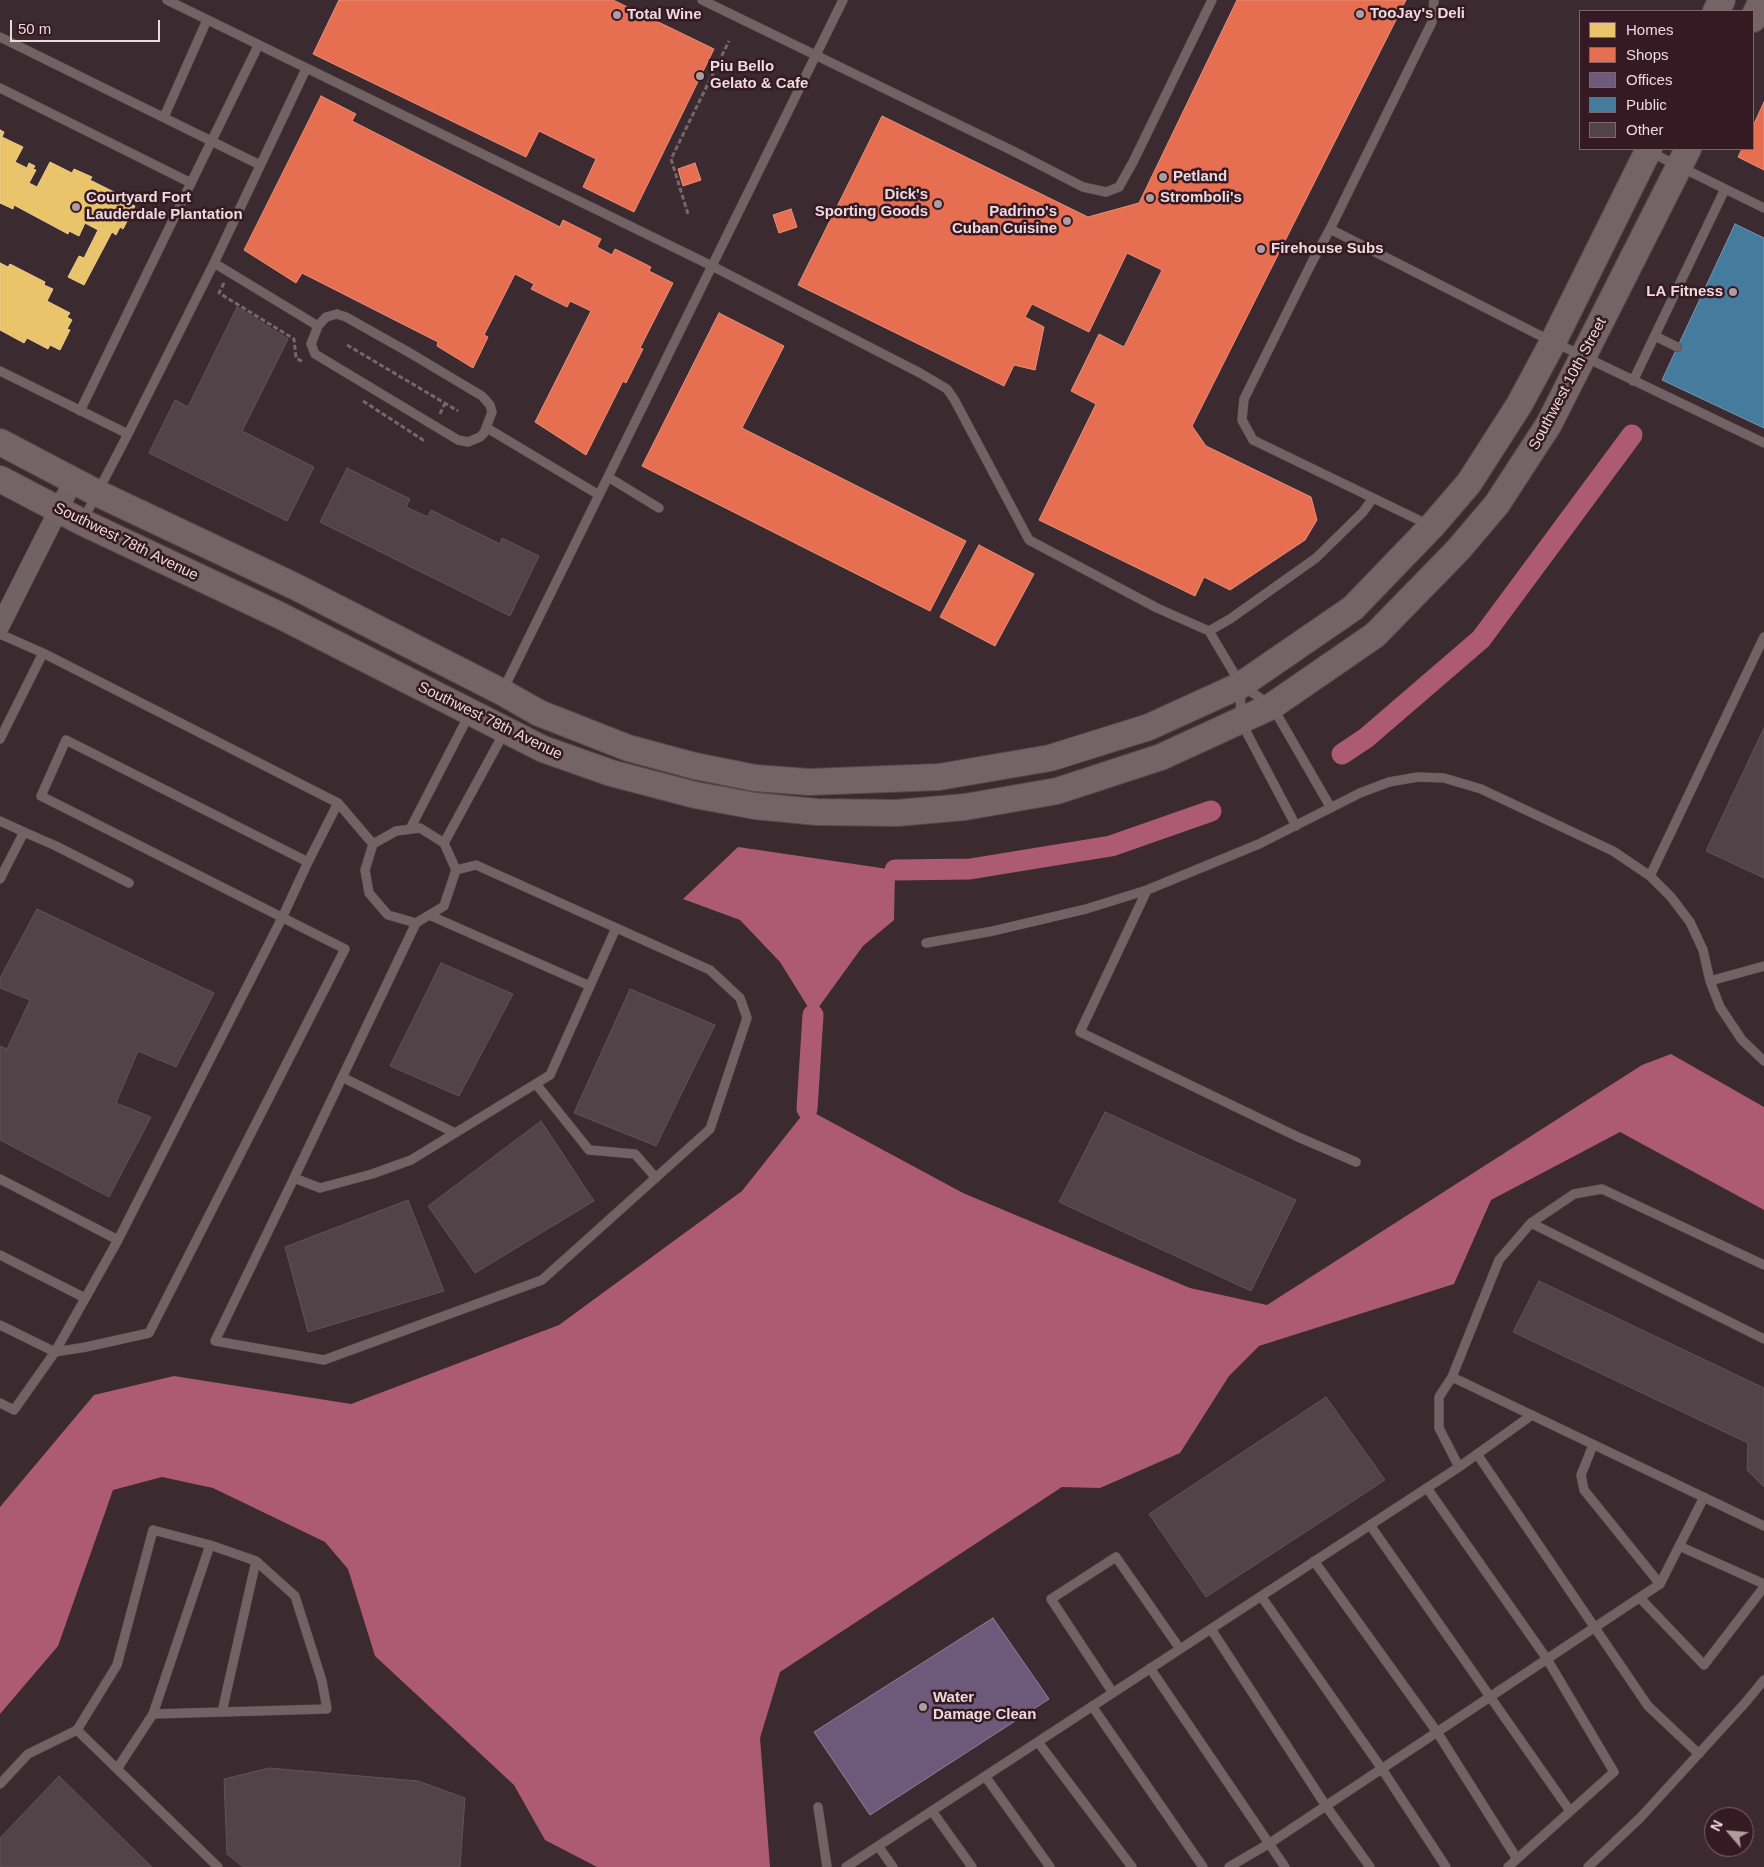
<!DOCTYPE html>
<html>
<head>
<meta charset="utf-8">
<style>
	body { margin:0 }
	#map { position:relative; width:1764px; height:1867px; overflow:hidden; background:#3b2a2f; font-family:Helvetica,sans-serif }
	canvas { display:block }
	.legend { position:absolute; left:1579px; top:10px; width:175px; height:140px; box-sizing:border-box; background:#361a23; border:1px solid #7f666e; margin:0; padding:6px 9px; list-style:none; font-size:15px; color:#edd9de }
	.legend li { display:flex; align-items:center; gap:10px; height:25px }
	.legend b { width:25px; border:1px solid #7f666e }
	.north { position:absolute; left:1704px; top:1807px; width:50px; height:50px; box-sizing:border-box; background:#361a23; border:1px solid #7f666e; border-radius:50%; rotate:297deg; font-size:14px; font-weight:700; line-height:20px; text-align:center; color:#edd9de }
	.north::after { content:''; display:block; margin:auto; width:18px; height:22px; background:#af9ca1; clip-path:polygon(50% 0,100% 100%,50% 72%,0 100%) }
	.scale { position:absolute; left:10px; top:20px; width:150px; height:22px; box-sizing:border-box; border:2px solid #edd9de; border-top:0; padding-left:6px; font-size:15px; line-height:18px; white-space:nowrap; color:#edd9de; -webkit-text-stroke:4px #361a23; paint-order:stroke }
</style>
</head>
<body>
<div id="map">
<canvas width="1764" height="1867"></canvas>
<ul class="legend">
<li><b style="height:14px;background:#e9c46a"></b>Homes</li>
<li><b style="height:14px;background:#e76f51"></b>Shops</li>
<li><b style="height:14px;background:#6d597a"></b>Offices</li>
<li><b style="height:14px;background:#457b9d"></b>Public</li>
<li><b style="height:14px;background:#514448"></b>Other</li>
</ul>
<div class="north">N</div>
<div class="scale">50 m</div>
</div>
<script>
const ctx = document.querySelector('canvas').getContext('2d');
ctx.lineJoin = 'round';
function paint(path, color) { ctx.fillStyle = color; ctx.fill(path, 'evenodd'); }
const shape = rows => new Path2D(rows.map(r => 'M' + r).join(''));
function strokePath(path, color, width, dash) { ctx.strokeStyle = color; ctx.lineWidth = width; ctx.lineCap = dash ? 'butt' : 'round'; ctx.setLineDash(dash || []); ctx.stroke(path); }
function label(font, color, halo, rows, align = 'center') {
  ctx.font = font + ' Helvetica,sans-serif'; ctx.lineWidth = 5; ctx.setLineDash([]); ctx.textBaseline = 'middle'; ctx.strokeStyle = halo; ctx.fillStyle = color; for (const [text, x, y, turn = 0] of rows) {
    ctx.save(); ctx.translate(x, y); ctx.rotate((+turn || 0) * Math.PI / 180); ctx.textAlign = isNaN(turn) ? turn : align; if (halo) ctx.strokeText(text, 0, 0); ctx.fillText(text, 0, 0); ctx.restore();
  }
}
paint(shape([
	[738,847,895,870,894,920,863,946,813,1015,780,962,740,920,683,899],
	[1671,1054,1764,1107,1764,1210,1620,1132,1491,1200,1454,1284,1259,1346,1229,1376,1180,1453,1100,1488,1062,1487,780,1672,760,1738,770,1867,597,1867,545,1840,514,1785,375,1656,348,1569,325,1542,213,1488,162,1477,113,1490,58,1646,0,1714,0,1507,94,1395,174,1376,351,1404,559,1325,742,1191,807,1109,963,1193,1190,1288,1267,1305,1642,1065]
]), '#ad5b74');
const homes = shape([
	[0,130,4,132,2,137,23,147,15,162,27,168,29,163,35,166,33,169,36,170,29,183,37,187,50,162,72,173,74,169,92,177,90,180,124,197,123,200,135,206,123,229,120,227,116,235,112,232,84,285,68,277,79,256,84,258,98,230,85,223,79,236,69,231,68,234,14,205,13,209,0,203,0,130],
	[0,263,8,267,10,264,45,282,44,285,53,289,47,301,70,313,67,317,72,320,67,329,70,330,60,350,50,345,48,349,27,338,24,343,0,330,0,263]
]);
paint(homes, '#e9c46a');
strokePath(homes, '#eaca8d', 1);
const shops = shape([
	[339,0,613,0,714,49,634,212,583,187,596,159,539,131,526,157,313,54,339,0],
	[1237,0,1406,0,1192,426,1206,446,1311,497,1317,520,1305,540,1230,590,1204,577,1195,596,1039,520,1096,404,1071,391,1099,334,1124,347,1162,270,1127,253,1089,332,1032,304,1025,317,1044,327,1035,370,1014,365,1004,386,798,285,882,116,1088,217,1139,203,1237,0],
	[321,96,356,114,352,121,560,227,563,220,601,239,597,247,612,255,615,249,651,267,649,271,673,283,640,348,643,349,626,383,623,381,586,455,535,422,591,311,570,301,567,307,531,289,534,284,515,274,484,335,488,337,473,368,437,346,438,342,302,273,296,283,244,250,321,96],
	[1764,102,1764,170,1738,157,1742,149,1753,149,1753,126,1764,102],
	[695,163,701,180,683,186,678,169,695,163],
	[791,209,797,227,779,233,773,215,791,209],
	[719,313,784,346,742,428,966,541,930,611,642,466,719,313],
	[979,545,1034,574,995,646,940,617,979,545]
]);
paint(shops, '#e76f51');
strokePath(shops, '#e98f7b', 1);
const offices = shape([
	[993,1618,1049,1699,870,1815,814,1732,993,1618]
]);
paint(offices, '#6d597a');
strokePath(offices, '#937f98', 1);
const public = shape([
	[1735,224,1764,238,1764,428,1662,380,1735,224]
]);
paint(public, '#457b9d');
strokePath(public, '#7797b0', 1);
strokePath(shape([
	[1342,754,1366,738,1481,639,1632,435],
	[895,870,970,869,1111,846,1211,811],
	[807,1109,813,1015]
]), '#ad5b74', 21);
const building = shape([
	[237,307,288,339,242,431,314,467,287,521,149,453,175,400,188,407,237,307],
	[347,468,410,499,406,507,428,517,431,510,500,544,502,538,539,556,510,616,320,522,347,468],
	[1764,728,1764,878,1706,851,1764,728],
	[37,909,214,993,176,1067,138,1051,116,1103,151,1117,109,1197,0,1140,0,1046,7,1049,30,1000,0,988,0,978,37,909],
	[441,963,513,994,459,1096,390,1066,441,963],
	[630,989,715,1025,656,1146,574,1113,630,989],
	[1105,1112,1296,1200,1251,1291,1059,1202,1105,1112],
	[541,1121,594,1201,475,1273,428,1206,541,1121],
	[408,1200,444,1291,308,1332,285,1247,408,1200],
	[1539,1281,1764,1388,1764,1487,1747,1470,1748,1443,1513,1332,1539,1281],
	[1326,1397,1385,1480,1206,1597,1149,1514,1326,1397],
	[269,1768,418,1781,465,1798,460,1867,243,1867,227,1854,224,1779,269,1768],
	[59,1776,152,1867,0,1867,0,1838,59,1776]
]);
paint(building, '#514448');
strokePath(building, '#615357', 1);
const lane = shape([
	[167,0,712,266,920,373,947,389,954,399,1029,540,1157,608,1209,631,1241,685,1272,706,1331,808],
	[702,0,1013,151,1083,187,1106,192,1119,187,1133,162,1212,0],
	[0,37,260,165],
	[0,88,191,183,258,46],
	[164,117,207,20],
	[1650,152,1764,208],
	[1330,229,1537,334,1764,443],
	[214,263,318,326],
	[337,314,346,317,410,353,482,396,490,405,492,412,484,433,480,437,468,442,458,440,315,354,311,344,318,326,326,317,337,314],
	[1655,336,1677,347],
	[0,371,128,434],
	[1633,381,1725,189],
	[80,411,191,183],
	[487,428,599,495],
	[608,477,659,508],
	[83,520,128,434,214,263,306,69],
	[1429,525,1253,440,1242,420,1244,399,1311,264,1330,229,1432,22,1434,0],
	[1209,631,1230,619,1316,558,1363,512,1373,498],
	[0,634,43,653,0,739],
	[1241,687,1240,720,1296,826],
	[503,690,843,0],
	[338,803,373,844,365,870,369,893,388,915,416,923,444,906,456,870,444,843,420,828,396,831,373,844],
	[0,821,24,832,0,879],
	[410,829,470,713],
	[24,832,56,846,129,883],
	[444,843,505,731],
	[456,870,476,865,710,970,740,998,747,1018,710,1129,542,1280,324,1360,215,1341,294,1178,320,1188,372,1174,411,1160,550,1075,616,928],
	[1650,876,1764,637],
	[1147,890,1080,1032,1298,1137,1356,1162],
	[429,915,590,986],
	[926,943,993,931,1086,909,1147,890,1259,844,1360,793,1389,782,1418,777,1444,778,1481,789,1613,851,1650,876,1671,897,1690,922,1703,950,1710,981,1720,1007,1742,1040,1764,1061],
	[1710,981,1764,966],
	[342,1077,455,1133],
	[536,1084,589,1150,635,1154,656,1178],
	[294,1178,416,923],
	[0,1179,118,1240],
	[1531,1223,1764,1339],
	[0,1255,85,1298],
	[0,1325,55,1352,118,1240,282,918,308,862],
	[1452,1377,1499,1260,1531,1223,1574,1194,1602,1189,1764,1265],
	[0,1403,14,1410,55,1352,86,1347,149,1333,345,949,41,796,66,740,308,862,338,803,43,653],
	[1593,1445,1581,1475,1584,1490,1660,1584],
	[1477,1454,1648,1706,1699,1754],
	[1459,1467,1532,1415],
	[1427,1488,1547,1659,1614,1772,1508,1867],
	[1370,1525,1570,1811],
	[1679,1546,1764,1584],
	[1314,1561,1437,1732,1517,1859],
	[1261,1596,1382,1769,1446,1867],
	[1640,1598,1704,1665,1764,1587],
	[1211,1629,1326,1806,1370,1867],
	[1150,1668,1285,1867],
	[1113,1693,1051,1599,1116,1557,1180,1649],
	[1092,1706,1203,1867],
	[222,1712,256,1561],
	[153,1714,210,1545],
	[77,1730,218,1867],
	[1038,1742,1132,1867],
	[985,1776,1050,1867],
	[0,1784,28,1754,77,1730,117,1665,153,1530,210,1545,256,1561,295,1596,322,1681,327,1709,153,1714,117,1769],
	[818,1807,827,1867],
	[932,1811,972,1867],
	[878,1846,893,1867],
	[846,1867,1459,1467,1439,1428,1439,1397,1452,1377,1764,1526],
	[1229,1867,1270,1843,1660,1584,1704,1497],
	[1588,1867,1640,1818,1745,1703,1764,1680]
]);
const street = shape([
	[0,626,73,481]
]);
const secondary = shape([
	[1716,11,1722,0],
	[1753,19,1762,0],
	[0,442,97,493,294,586,502,692,539,713,628,748,695,766,755,778,809,782,939,777,1050,758,1149,727,1241,685,1353,608,1432,526,1469,483,1519,405,1553,342,1649,149],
	[0,479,82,522,279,615,543,749,611,773,695,795,755,806,817,812,897,813,965,807,1057,791,1161,757,1272,706,1375,635,1458,550,1497,504,1549,424,1688,149]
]);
strokePath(lane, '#56484c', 10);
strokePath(street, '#56484c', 20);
strokePath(secondary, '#56484c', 28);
strokePath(shape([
	[688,214,671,159,729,41],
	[224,283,219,293,294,339,296,358,303,362],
	[347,345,458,411],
	[363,401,423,440,425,437],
	[440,414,445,403]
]), '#74686b', 3, [5, 2.5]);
strokePath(lane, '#706265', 9);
strokePath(street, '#706265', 19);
strokePath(secondary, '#746468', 26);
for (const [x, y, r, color] of [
	[1360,14,5,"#af9ca1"],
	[617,15,5,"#af9ca1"],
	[700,76,5,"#af9ca1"],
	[1163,177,5,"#af9ca1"],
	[1150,198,5,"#af9ca1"],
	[938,204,5,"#af9ca1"],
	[76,207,5,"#af9ca1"],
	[1067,221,5,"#af9ca1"],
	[1261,249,5,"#af9ca1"],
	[1733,292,5,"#af9ca1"],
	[923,1707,5,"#af9ca1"]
]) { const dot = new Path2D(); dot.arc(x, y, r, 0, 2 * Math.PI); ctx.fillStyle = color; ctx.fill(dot); strokePath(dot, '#361a23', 2); }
label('bold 15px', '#edd9de', '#361a23', [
	["TooJay's Deli",1370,14],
	["Total Wine",627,15],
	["Piu Bello",710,67],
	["Gelato & Cafe",710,84],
	["Petland",1173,177],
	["Dick's",928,195,"right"],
	["Sporting Goods",928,212,"right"],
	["Courtyard Fort",86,198],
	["Lauderdale Plantation",86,215],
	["Stromboli's",1160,198],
	["Padrino's",1057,212,"right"],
	["Cuban Cuisine",1057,229,"right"],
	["Firehouse Subs",1271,249],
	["LA Fitness",1723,292,"right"],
	["Water",933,1698],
	["Damage Clean",933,1715]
], 'left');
label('15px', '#edd9de', '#361a23', [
	["Southwest 10th Street",1568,384,-62],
	["Southwest 78th Avenue",126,542,26],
	["Southwest 78th Avenue",490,721,26]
]);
</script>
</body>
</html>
